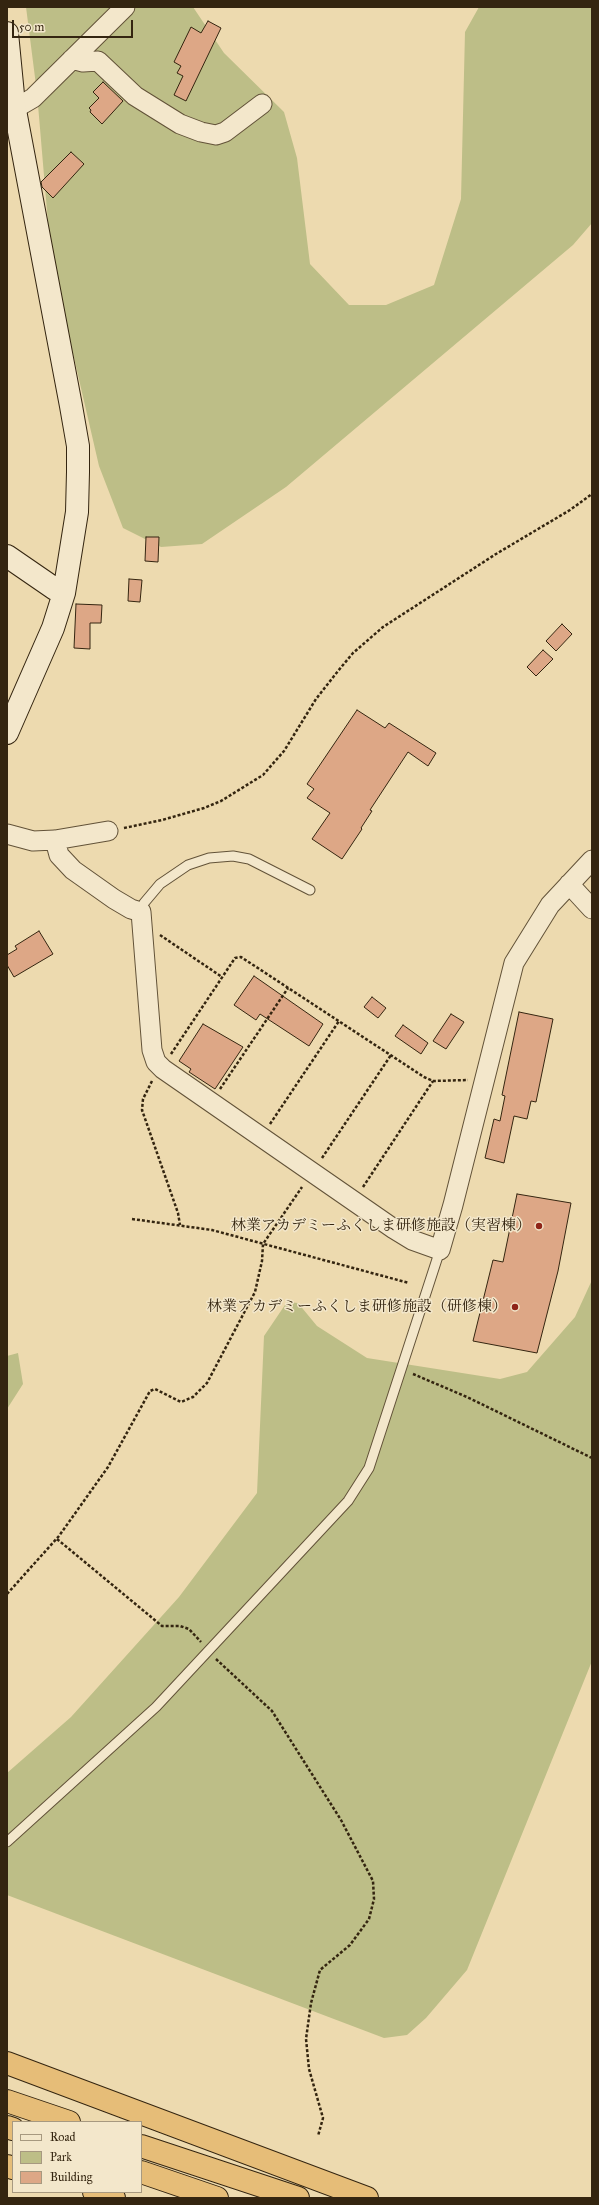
<!DOCTYPE html>
<html>
<head>
<meta charset="utf-8">
<style>
	body { margin:0 }
	#map { position:relative; width:599px; height:2205px; overflow:hidden; background:#eddaaf; font-family:"IM FELL Great Primer",serif }
	canvas { display:block }
	.frame { position:absolute; inset:0; border:8px solid #342510; pointer-events:none }
	.legend { position:absolute; left:12px; top:2121px; width:130px; height:72px; box-sizing:border-box; background:#f3e7cb; border:1px solid #a79980; margin:0; padding:5px 7px; list-style:none; font-size:12px; color:#342510 }
	.legend li { display:flex; align-items:center; gap:8px; height:20px }
	.legend b { width:20px; border:1px solid #a79980 }
	.scale { position:absolute; left:12px; top:20px; width:121px; height:18px; box-sizing:border-box; border:2px solid #342510; border-top:0; padding-left:5px; font-size:12px; line-height:14px; white-space:nowrap; color:#342510; -webkit-text-stroke:3px #f3e7cb; paint-order:stroke }
</style>
</head>
<body>
<div id="map">
<canvas width="599" height="2205"></canvas>
<div class="frame"></div>
<ul class="legend">
<li><b style="height:5px;background:#f3e7cb"></b>Road</li>
<li><b style="height:11px;background:#bdbe87"></b>Park</li>
<li><b style="height:11px;background:#dda786"></b>Building</li>
</ul>
<div class="scale">50 m</div>
</div>
<script>
const ctx = document.querySelector('canvas').getContext('2d');
ctx.lineJoin = 'round';
function paint(path, color) { ctx.fillStyle = color; ctx.fill(path, 'evenodd'); }
const shape = rows => new Path2D(rows.map(r => 'M' + r).join(''));
function strokePath(path, color, width, dash) { ctx.strokeStyle = color; ctx.lineWidth = width; ctx.lineCap = dash ? 'butt' : 'round'; ctx.setLineDash(dash || []); ctx.stroke(path); }
function label(font, color, halo, rows, align = 'center') {
  ctx.font = font + ' "IM FELL Great Primer","Noto Serif JP",serif'; ctx.lineWidth = 3; ctx.setLineDash([]); ctx.textBaseline = 'middle'; ctx.strokeStyle = halo; ctx.fillStyle = color; for (const [text, x, y, turn = 0] of rows) {
    ctx.save(); ctx.translate(x, y); ctx.rotate((+turn || 0) * Math.PI / 180); ctx.textAlign = isNaN(turn) ? turn : align; if (halo) ctx.strokeText(text, 0, 0); ctx.fillText(text, 0, 0); ctx.restore();
  }
}
paint(shape([
	[26,7,193,7,224,53,284,112,297,158,310,264,349,305,386,305,434,285,461,199,465,32,479,7,592,7,592,223,573,245,286,487,202,544,161,547,123,528,99,466,51,258,37,93],
	[592,1280,592,1661,467,1970,426,2018,407,2035,384,2038,7,1895,7,1773,71,1717,179,1597,257,1493,264,1336,287,1302,298,1303,317,1326,367,1358,500,1379,527,1372,575,1317],
	[18,1353,23,1384,7,1409,7,1356]
]), '#bdbe87');
const building = shape([
	[208,21,221,28,186,101,174,95,183,76,177,73,181,66,174,62,191,27,201,33,208,21],
	[103,82,123,101,102,124,90,112,91,110,89,108,99,98,93,92,103,82],
	[71,152,84,164,53,198,42,187,41,182,71,152],
	[146,537,159,537,158,562,145,561,146,537],
	[129,579,142,580,140,602,128,601,129,579],
	[76,604,102,605,101,623,90,623,90,649,74,648,76,604],
	[562,624,572,634,556,651,546,641,562,624],
	[543,650,553,659,536,676,527,667,543,650],
	[357,710,385,728,389,723,436,753,428,766,408,752,370,810,372,811,361,828,362,829,342,859,312,839,330,813,307,798,314,789,307,784,357,710],
	[39,931,53,954,14,977,7,965,7,955,17,949,15,946,39,931],
	[254,976,323,1024,309,1046,260,1014,256,1020,234,1005,254,976],
	[372,997,386,1008,378,1018,364,1007,372,997],
	[519,1012,553,1019,536,1102,531,1101,527,1119,514,1116,504,1163,485,1158,494,1119,500,1121,505,1096,502,1095,519,1012],
	[451,1014,464,1022,446,1049,433,1041,451,1014],
	[203,1024,243,1047,215,1089,189,1072,191,1069,179,1061,203,1024],
	[403,1025,428,1043,421,1054,395,1036,403,1025],
	[517,1194,571,1203,558,1271,537,1353,473,1341,493,1260,503,1262,517,1194]
]);
paint(building, '#dda786');
strokePath(building, '#342510', 1);
const lane = shape([
	[141,912,144,903,160,884,188,865,209,858,233,856,249,859,310,890],
	[7,1842,156,1707,348,1501,369,1468,440,1250]
]);
const street = shape([
	[72,59,83,62,98,61,135,96,180,124,201,132,216,135,225,132,262,104],
	[14,105,21,105,33,98,125,7],
	[7,834,33,841,55,840,108,831],
	[55,840,59,855,73,870,114,899,131,909,141,912,152,1050,156,1062,163,1069,394,1229,412,1240,440,1250,453,1205,514,963,550,905,592,860],
	[569,884,592,909]
]);
const secondary = shape([
	[7,33,14,105,71,406,78,446,78,472,77,512,64,593,53,628,7,733],
	[7,556,55,589,64,593]
]);
const highway = shape([
	[7,2063,367,2198],
	[7,2101,69,2122],
	[7,2127,13,2129],
	[141,2146,298,2198],
	[7,2166,13,2168],
	[141,2172,217,2198],
	[94,2192,114,2198]
]);
strokePath(lane, '#625238', 11);
strokePath(street, '#625238', 21);
strokePath(secondary, '#342510', 24);
strokePath(highway, '#342510', 24);
strokePath(shape([
	[124,828,162,820,204,808,221,801,263,775,284,751,316,699,338,671,353,653,383,627,496,554,570,510,592,494],
	[160,935,222,977],
	[171,1054,235,958,241,957,424,1077,433,1081,468,1080],
	[152,1081,143,1099,142,1110,178,1213,180,1225],
	[220,1089,288,988],
	[270,1124,339,1021],
	[322,1158,391,1055],
	[363,1187,433,1081],
	[132,1219,212,1230,409,1283],
	[413,1374,467,1397,592,1458],
	[57,1539,162,1626,180,1626,189,1629,201,1642],
	[7,1594,59,1536,108,1467,150,1391,155,1389,181,1402,193,1397,207,1383,255,1292,262,1261,263,1244,302,1187],
	[216,1659,272,1711,341,1820,373,1881,374,1899,369,1919,350,1945,320,1970,311,2003,306,2039,309,2069,323,2118,318,2136]
]), '#342510', 2.5, [3, 2]);
strokePath(lane, '#f3e7cb', 9);
strokePath(street, '#f3e7cb', 19);
strokePath(secondary, '#f3e7cb', 22);
strokePath(highway, '#e6bd78', 22);
for (const [x, y, r, color] of [
	[539,1226,4,"#8f2418"],
	[515,1307,4,"#8f2418"]
]) { const dot = new Path2D(); dot.arc(x, y, r, 0, 2 * Math.PI); ctx.fillStyle = color; ctx.fill(dot); strokePath(dot, '#f3e7cb', 1.5); }
label('15px', '#342510', '#f3e7cb', [
	["林業アカデミーふくしま研修施設（実習棟）",531,1226],
	["林業アカデミーふくしま研修施設（研修棟）",507,1307]
], 'right');
</script>
</body>
</html>
